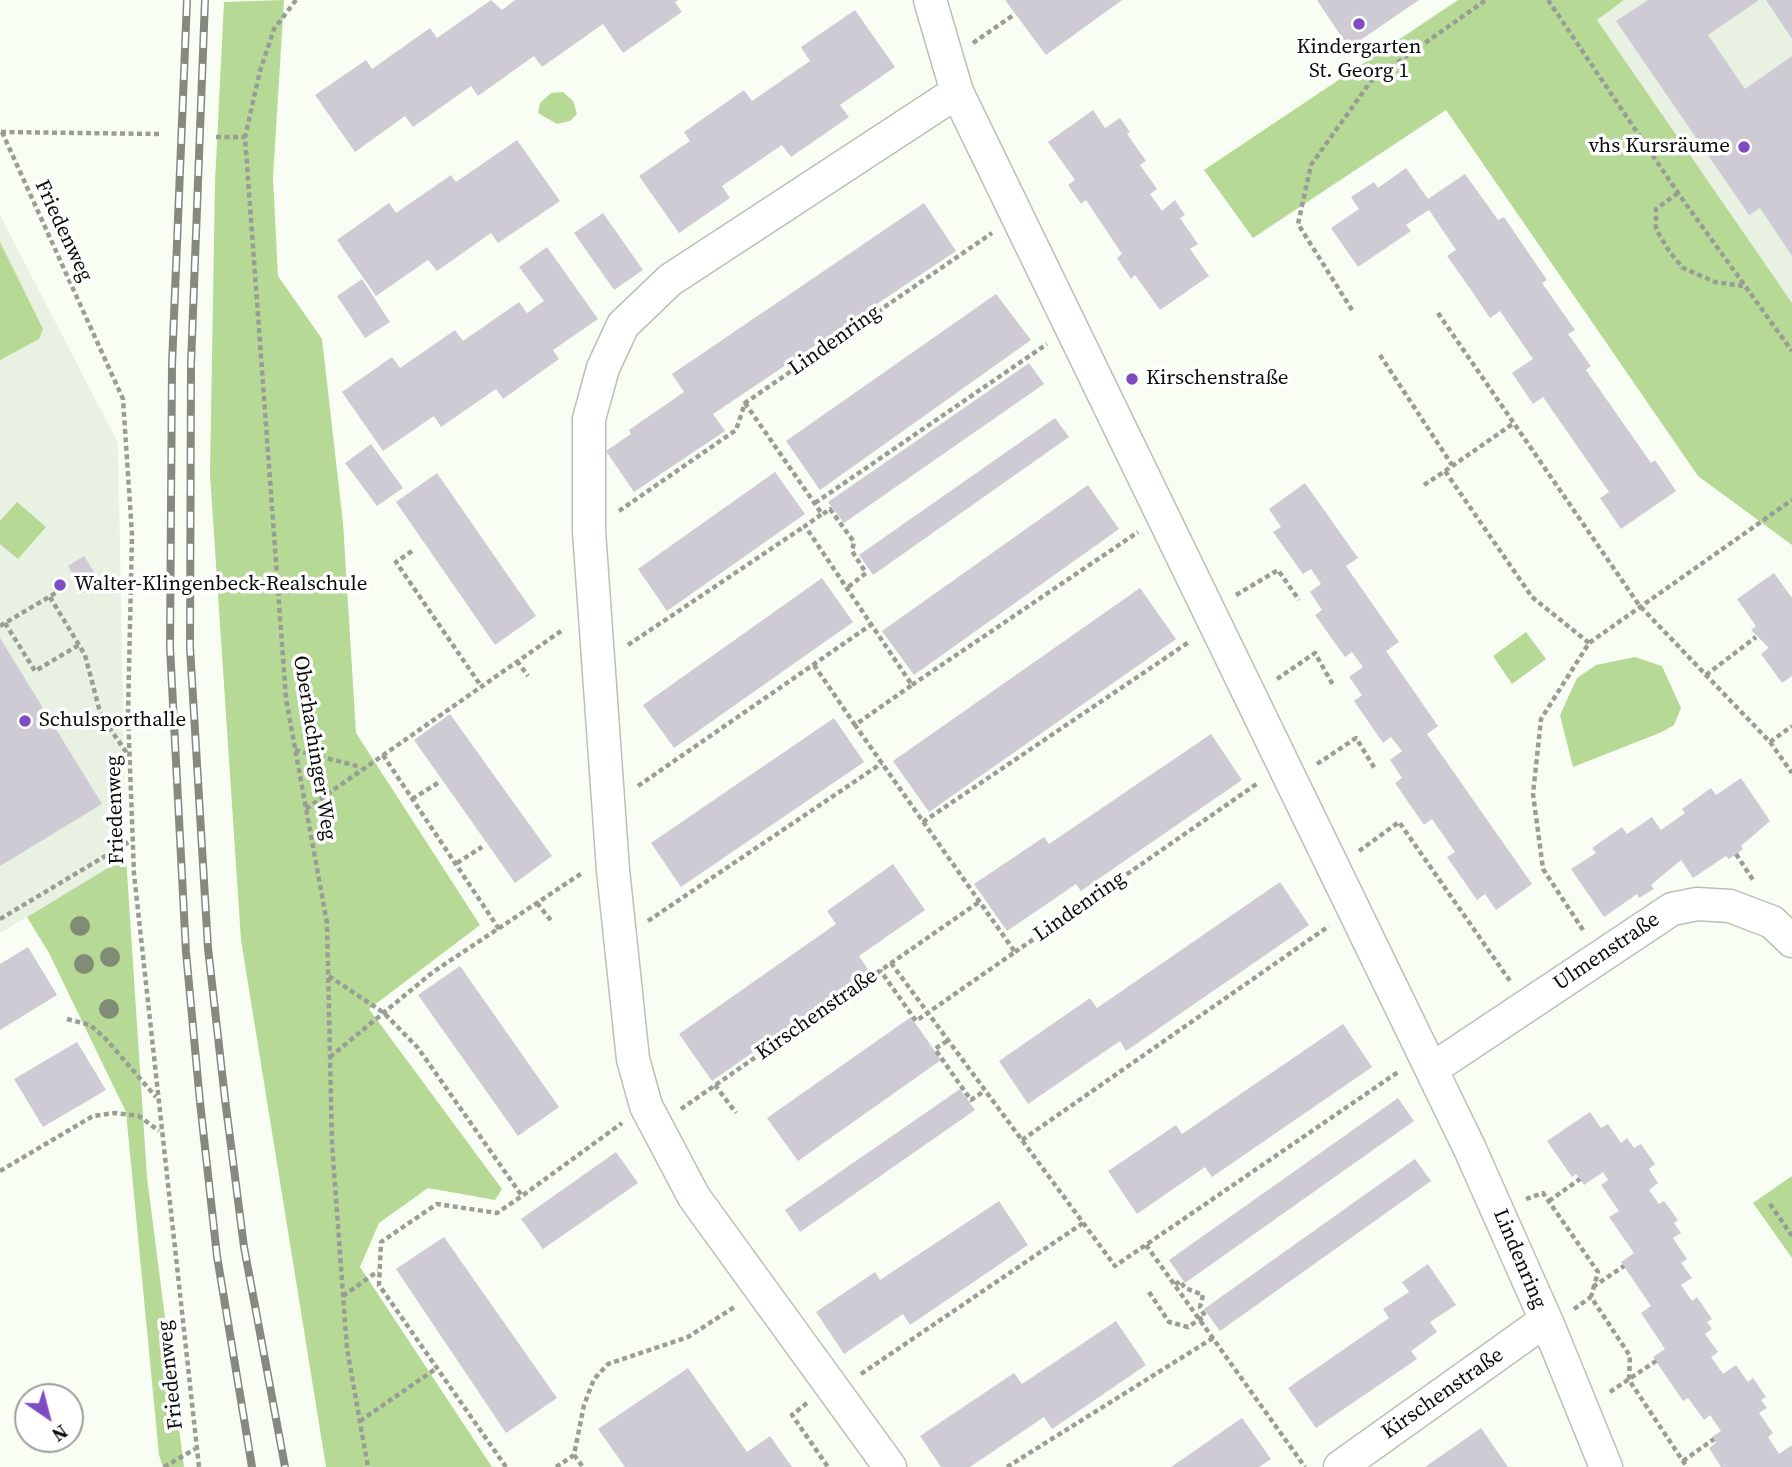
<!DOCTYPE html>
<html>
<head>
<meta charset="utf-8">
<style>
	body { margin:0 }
	#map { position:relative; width:1792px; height:1467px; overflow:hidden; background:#f8fef4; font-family:"Source Serif 4",serif }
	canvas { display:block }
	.north { position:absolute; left:14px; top:1383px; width:70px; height:70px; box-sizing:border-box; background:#fff; border:2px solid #9d9e9d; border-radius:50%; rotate:145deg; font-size:19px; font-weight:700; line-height:28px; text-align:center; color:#0a0c09 }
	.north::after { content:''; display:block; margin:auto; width:24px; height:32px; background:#7f4cc4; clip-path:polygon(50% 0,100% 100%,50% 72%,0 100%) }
</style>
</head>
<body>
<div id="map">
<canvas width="1792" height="1467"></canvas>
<div class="north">N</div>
</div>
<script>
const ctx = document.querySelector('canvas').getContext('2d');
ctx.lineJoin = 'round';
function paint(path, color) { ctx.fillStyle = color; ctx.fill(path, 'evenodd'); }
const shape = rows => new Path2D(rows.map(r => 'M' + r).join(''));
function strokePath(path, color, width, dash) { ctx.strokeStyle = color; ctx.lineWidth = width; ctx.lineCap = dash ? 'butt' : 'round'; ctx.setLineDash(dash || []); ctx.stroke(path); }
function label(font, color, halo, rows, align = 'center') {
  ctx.font = font + ' "Source Serif 4",serif'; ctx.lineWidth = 7; ctx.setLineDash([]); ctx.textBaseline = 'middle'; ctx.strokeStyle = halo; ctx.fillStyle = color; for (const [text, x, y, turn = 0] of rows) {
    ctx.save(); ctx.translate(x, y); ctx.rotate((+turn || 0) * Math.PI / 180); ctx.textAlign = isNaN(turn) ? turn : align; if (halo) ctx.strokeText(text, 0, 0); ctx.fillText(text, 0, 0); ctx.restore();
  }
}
paint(shape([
	[1624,0,1792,0,1792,303,1596,19],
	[0,215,118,443,126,857,0,933]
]), '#e9f2e2');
paint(shape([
	[284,0,273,177,278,276,322,339,343,523,356,733,480,925,369,1009,502,1189,495,1200,428,1188,379,1223,360,1267,492,1467,326,1467,241,940,210,474,215,182,224,2],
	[1458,0,1624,0,1597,20,1792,303,1792,545,1698,476,1446,110,1253,238,1204,170],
	[563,92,573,101,577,114,570,121,557,124,538,113,540,103,551,93],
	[0,242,43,329,39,339,0,360],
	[17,502,46,527,18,559,0,544,0,521],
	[1526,632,1546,659,1512,684,1493,656],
	[1635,657,1662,666,1681,708,1674,725,1662,732,1573,767,1560,715,1577,678,1596,665],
	[126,857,147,1177,184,1467,163,1467,159,1455,126,1112,49,953,27,917],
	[1792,1176,1792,1258,1753,1203]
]), '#b6d996');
paint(shape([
	[491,0,502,10,515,0,678,0,675,2,682,12,623,53,603,24,542,67,534,56,478,96,471,86,413,127,405,116,355,152,315,95,366,60,372,69,430,28,437,38],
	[1005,0,1122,0,1046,55],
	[1317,0,1419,0,1349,48],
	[1648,0,1759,0,1708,35,1745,89,1792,56,1792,256,1760,208,1749,215,1616,21],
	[1766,0,1792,0,1792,39],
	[855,10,895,67,840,105,849,117,791,157,782,145,722,186,730,198,679,233,639,176,690,141,684,132,744,90,752,101,810,61,801,47],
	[1093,110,1105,128,1120,118,1130,132,1127,134,1146,161,1140,165,1157,189,1150,194,1162,211,1175,200,1185,215,1180,218,1198,244,1190,249,1209,276,1160,310,1135,275,1131,279,1117,258,1122,254,1086,200,1081,204,1068,185,1075,180,1048,142],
	[517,140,560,201,498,243,491,233,437,271,428,260,376,296,337,240,389,203,396,213,451,175,456,182],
	[1406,168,1428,199,1465,174,1498,220,1504,217,1547,280,1542,283,1575,330,1568,334,1591,366,1586,370,1651,463,1655,460,1676,491,1621,529,1600,498,1609,492,1543,397,1533,404,1512,373,1533,359,1500,311,1490,318,1469,287,1447,256,1456,250,1429,210,1406,225,1411,231,1358,267,1331,228,1359,209,1351,197,1374,182,1378,188],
	[924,203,956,251,713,414,725,431,634,492,606,451,631,434,629,430,684,392,672,374],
	[603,213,643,270,614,290,574,233],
	[547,247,598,319,553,350,559,359,503,399,496,389,441,427,434,416,383,451,342,392,392,357,400,368,455,330,463,341,519,302,527,313,544,301,519,267],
	[362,279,390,322,365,338,337,296],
	[996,294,1031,340,820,490,786,441],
	[1029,363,1044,384,844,523,828,502],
	[1055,418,1069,437,873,575,859,555],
	[371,444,403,488,377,506,345,463],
	[775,472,805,514,667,611,638,569],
	[437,473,536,616,495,645,396,502],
	[1305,483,1358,558,1346,566,1399,642,1386,651,1438,726,1427,734,1532,884,1496,910,1485,894,1477,900,1447,857,1455,852,1432,819,1424,825,1395,783,1402,778,1390,760,1402,751,1391,737,1383,743,1354,701,1362,695,1349,677,1363,667,1352,652,1345,657,1315,615,1322,610,1310,592,1321,584,1311,569,1303,574,1273,532,1281,527,1269,509],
	[1088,485,1119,529,914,675,882,631],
	[84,556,101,583,84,593,68,566],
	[1774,573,1792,598,1792,676,1782,683,1761,654,1769,648,1751,630,1756,626,1737,599],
	[822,578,853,622,674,748,643,705],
	[1140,588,1176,639,929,812,893,761],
	[0,638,102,804,0,866],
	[450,714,552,856,515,883,414,740],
	[834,718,864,762,681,887,651,843],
	[1211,734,1242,780,1081,891,1076,884,1007,931,974,884,1044,837,1049,844],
	[1741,778,1770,821,1741,846,1743,849,1729,859,1726,856,1693,878,1681,860,1651,885,1654,889,1639,898,1637,894,1604,917,1571,869,1596,853,1592,848,1622,827,1627,834,1652,817,1661,830,1685,813,1682,809,1711,788,1716,795],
	[893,864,925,910,859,956,869,971,712,1081,679,1034,836,924,827,911],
	[1280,882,1309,925,1126,1051,1120,1041,1028,1104,999,1061,1090,998,1097,1008],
	[28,947,57,995,0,1030,0,964],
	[460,966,559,1107,518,1136,418,995],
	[911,1017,941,1060,798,1161,767,1118],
	[1343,1024,1372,1067,1212,1177,1205,1167,1137,1214,1108,1171,1176,1125,1182,1134],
	[77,1042,106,1090,43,1127,14,1079],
	[960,1089,975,1110,800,1232,785,1210],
	[1398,1098,1414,1121,1185,1283,1169,1260],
	[1590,1112,1601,1128,1608,1124,1621,1143,1627,1138,1634,1148,1641,1144,1655,1164,1649,1169,1658,1183,1649,1190,1659,1204,1664,1201,1678,1220,1674,1223,1681,1233,1673,1238,1687,1259,1681,1263,1692,1278,1681,1285,1692,1301,1697,1297,1712,1319,1707,1322,1712,1329,1705,1334,1718,1352,1711,1357,1723,1374,1736,1365,1748,1382,1753,1378,1766,1397,1761,1400,1767,1408,1759,1413,1773,1433,1768,1437,1779,1454,1792,1445,1792,1467,1721,1467,1709,1448,1716,1443,1712,1437,1721,1431,1710,1415,1704,1420,1688,1398,1683,1401,1653,1357,1665,1349,1641,1313,1651,1306,1621,1262,1634,1253,1609,1217,1619,1211,1601,1185,1608,1180,1603,1172,1584,1185,1576,1174,1572,1177,1547,1141],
	[616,1152,638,1183,543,1249,521,1219],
	[1415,1159,1431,1181,1220,1331,1204,1309],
	[999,1201,1028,1245,910,1325,903,1314,844,1354,816,1312,875,1272,880,1280],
	[444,1237,557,1398,506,1433,396,1269],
	[1428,1264,1456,1305,1430,1322,1437,1332,1411,1351,1417,1359,1316,1428,1288,1388,1389,1318,1383,1309,1409,1292,1402,1282],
	[1116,1321,1146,1365,1052,1429,1044,1417,970,1467,941,1467,920,1436,1014,1373,1022,1384],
	[688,1368,747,1452,770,1436,792,1467,625,1467,598,1429],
	[1242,1418,1271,1459,1259,1467,1171,1467],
	[1481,1428,1508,1467,1425,1467]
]), '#cecbd5');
const minor = shape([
	[930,0,957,92,1469,1147,1549,1327,1606,1467],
	[1432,1069,1672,909,1697,904,1730,906,1772,922,1792,941],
	[890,1467,694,1197,646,1106,633,1059,613,870,589,531,589,419,603,368,623,325,670,280,957,92],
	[1340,1467,1546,1320]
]);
strokePath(minor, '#bbc0b7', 35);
strokePath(shape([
	[296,0,274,29,260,71,245,137,286,699,327,923,332,1144,347,1349,368,1467],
	[1548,0,1678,193,1792,351],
	[973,43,1015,14],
	[1,132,161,134],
	[2,132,123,399,132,535,128,714,134,874,199,1467],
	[216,137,245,137],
	[1678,193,1656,209,1656,229,1669,251,1683,268,1715,282,1743,286],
	[1352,310,1298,224,1311,165,1371,81,1486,0],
	[1438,313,1639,605,1770,742,1792,773],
	[1380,355,1452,465],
	[745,403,822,514,805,526,912,685,855,725,1015,952,916,1021,880,970],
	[1445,471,1514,423],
	[1424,485,1445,471,1532,597,1589,643],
	[815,503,1047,344],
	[619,511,736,430,745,403,992,233],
	[823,514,830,509,854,542,852,551,866,573,847,588],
	[412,551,396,562,481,686],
	[1236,595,1278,570,1299,600],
	[50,597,85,655,101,716,129,756],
	[5,623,35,671,79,645],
	[0,626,59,591],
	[628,645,805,526],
	[517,661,528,676],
	[814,665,855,725],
	[1706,675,1756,637],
	[1277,679,1315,653,1333,685],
	[912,685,1138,532],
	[1770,742,1792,726],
	[295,750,361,767],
	[383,755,499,929],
	[1317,764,1356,738,1375,769],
	[638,786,872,624],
	[412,799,438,783],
	[306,809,564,629],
	[923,822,1189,642],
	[1359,851,1399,822,1510,981],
	[1736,854,1753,880],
	[457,863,482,847],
	[537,903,553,923],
	[0,919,132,840],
	[648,921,882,763],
	[1583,930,1543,869,1533,794,1541,719,1589,643,1792,500],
	[1015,952,1258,783],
	[891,963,1115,1266,1398,1072],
	[329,976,384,1013,418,1048,522,1196,622,1123],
	[67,1019,90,1025,105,1038,156,1097],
	[947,1041,935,1049,961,1086,971,1100,983,1092],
	[330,1057,433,972,582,873],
	[715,1085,736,1113],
	[681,1109,979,902],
	[1022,1140,1329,926],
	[0,1171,93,1116,115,1113,139,1116,159,1131],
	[1526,1199,1543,1193,1598,1272,1591,1297,1630,1356,1629,1380,1687,1467],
	[1549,1201,1580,1179],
	[1770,1204,1792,1236],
	[1146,1245,1305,1467],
	[1593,1287,1624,1266],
	[1149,1292,1169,1322,1188,1327,1205,1316,1200,1307,1203,1295,1185,1288,1180,1281,1175,1285],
	[343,1296,378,1271],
	[1574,1309,1591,1297],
	[861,1374,1083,1223],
	[1610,1392,1656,1361],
	[807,1403,792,1415,828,1467],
	[360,1421,437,1368],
	[574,1455,583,1467],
	[1683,1461,1714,1439],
	[164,1467,195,1449],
	[506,1467,379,1285,381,1242,437,1204,497,1213,522,1196],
	[556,1467,574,1455,584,1405,594,1379,608,1364,688,1337,736,1306],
	[1007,1467,1213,1338]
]), '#999d96', 4.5, [5, 3.5]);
strokePath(minor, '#fff', 32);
const rail = shape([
	[187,0,172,365,170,647,186,952,200,1102,217,1256,252,1467],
	[205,0,191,364,190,647,208,948,225,1099,244,1247,285,1467]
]);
strokePath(rail, '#858982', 8);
strokePath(rail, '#fff', 5, [16]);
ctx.fillStyle = '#818c77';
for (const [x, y] of [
	[80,926],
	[110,957],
	[84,964],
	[109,1009]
]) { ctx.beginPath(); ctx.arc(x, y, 10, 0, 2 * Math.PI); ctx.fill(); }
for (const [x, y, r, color] of [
	[1359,24,7,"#7f4cc4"],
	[1744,147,7,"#7f4cc4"],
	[1132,379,7,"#7f4cc4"],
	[60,585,7,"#7f4cc4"],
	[25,721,7,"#7f4cc4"]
]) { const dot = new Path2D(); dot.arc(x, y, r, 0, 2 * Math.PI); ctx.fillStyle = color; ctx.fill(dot); strokePath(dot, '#fff', 2.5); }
label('21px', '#0a0c09', '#fff', [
	["Kindergarten",1359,48,"center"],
	["St. Georg 1",1359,72,"center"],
	["vhs Kursräume",1730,147,"right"],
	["Kirschenstraße",1146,379],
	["Walter-Klingenbeck-Realschule",74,585],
	["Schulsporthalle",39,721]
], 'left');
label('21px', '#0a0c09', '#fff', [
	["Friedenweg",63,231,65],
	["Lindenring",835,341,-35],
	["Oberhachinger Weg",314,748,81],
	["Friedenweg",116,810,-92],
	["Lindenring",1080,907,-35],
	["Ulmenstraße",1607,952,-34],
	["Kirschenstraße",817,1015,-35],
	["Lindenring",1519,1259,67],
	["Friedenweg",171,1375,-96],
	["Kirschenstraße",1443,1394,-35]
]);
</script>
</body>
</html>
